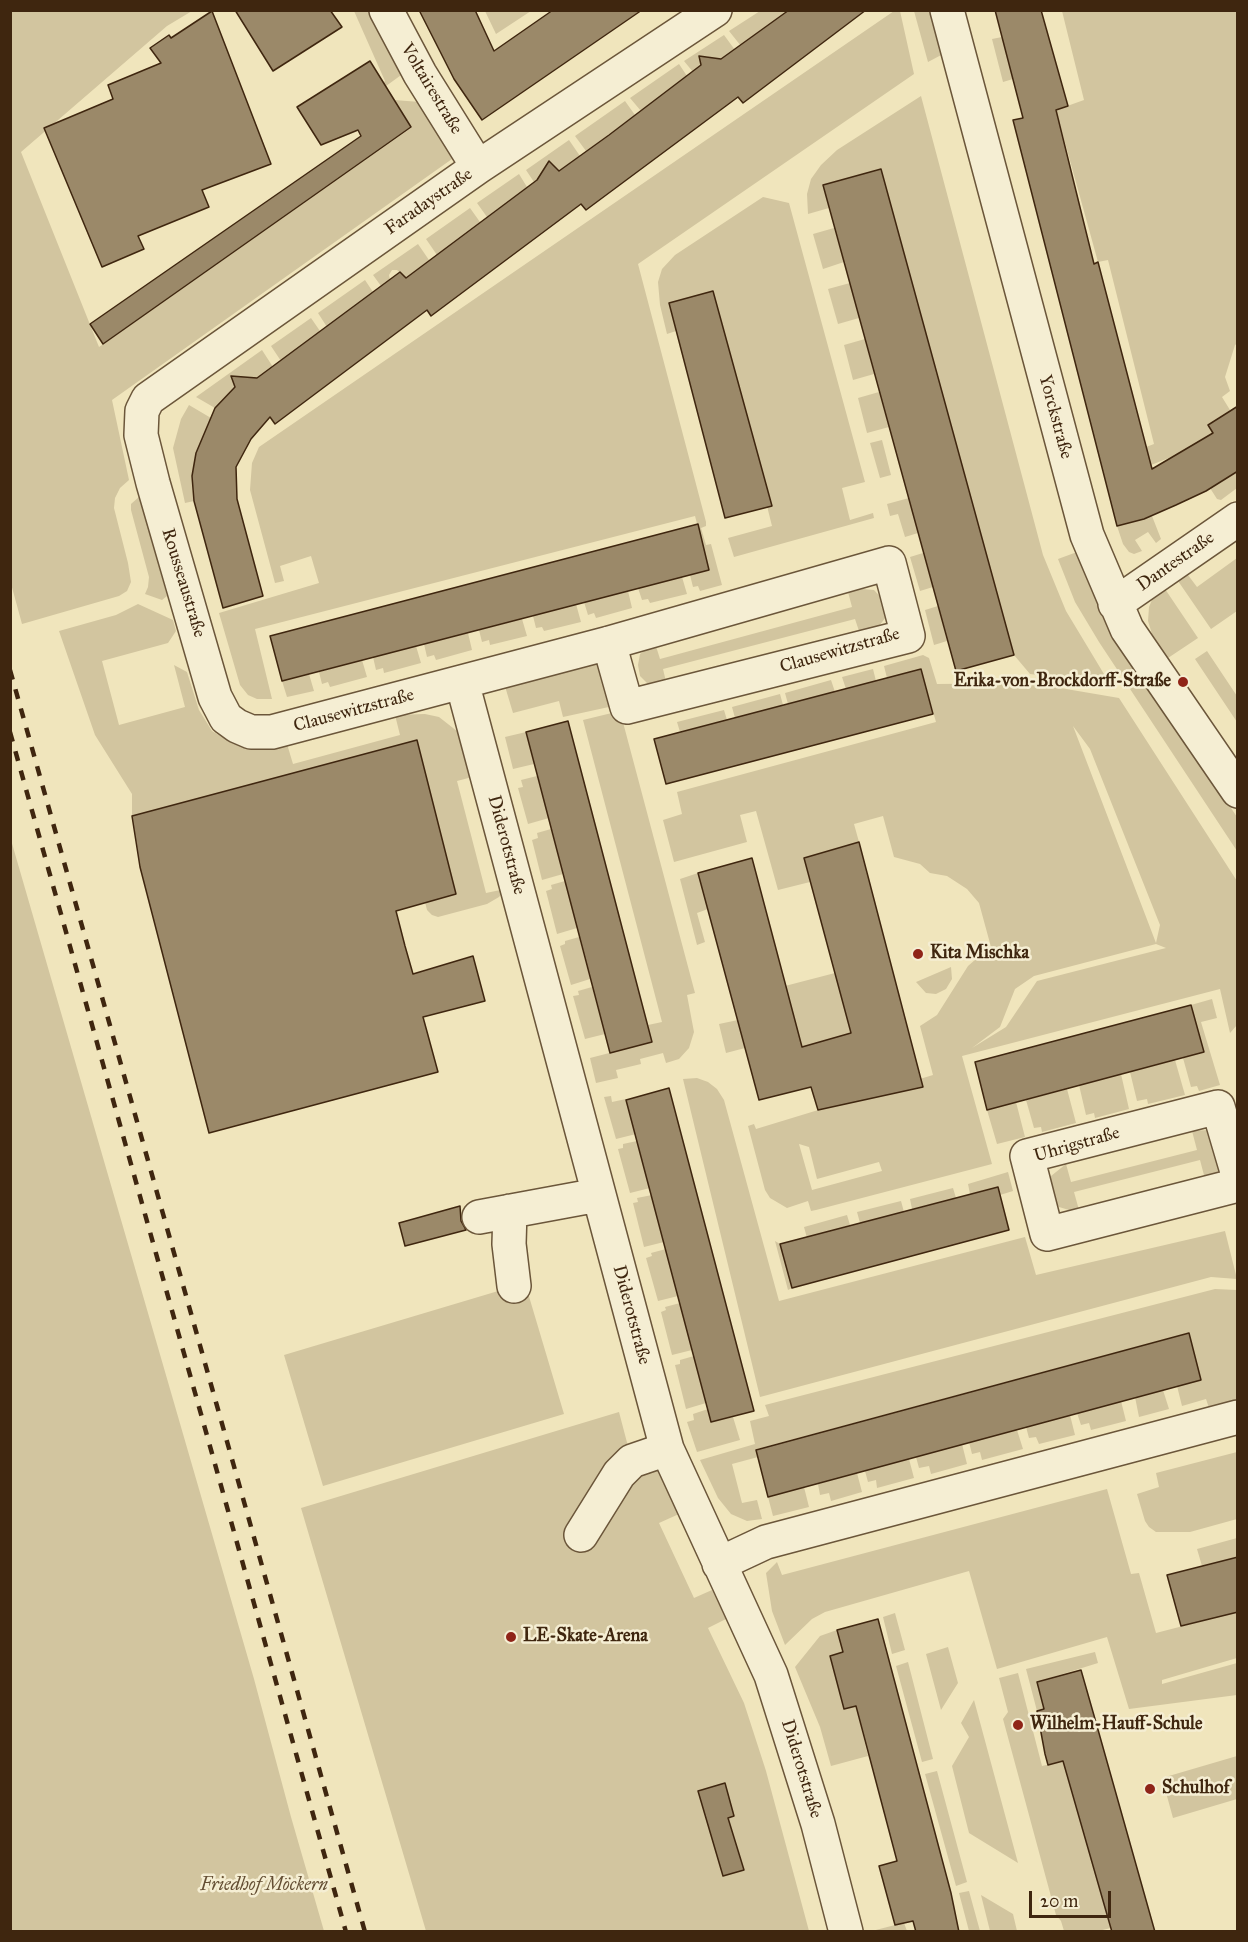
<!DOCTYPE html>
<html>
<head>
<meta charset="utf-8">
<style>
	body { margin:0 }
	#map { position:relative; width:1248px; height:1942px; overflow:hidden; background:#f0e5bc; font-family:"IM FELL Great Primer",serif }
	canvas { display:block }
	.frame { position:absolute; inset:0; border:12px solid #3f260f; pointer-events:none }
	.scale { position:absolute; left:1029px; top:1891px; width:82px; height:27px; box-sizing:border-box; border:3px solid #3f260f; border-top:0; padding-left:8px; font-size:18px; line-height:21px; white-space:nowrap; color:#3f260f; -webkit-text-stroke:4px #f5eed3; paint-order:stroke }
</style>
</head>
<body>
<div id="map">
<canvas width="1248" height="1942"></canvas>
<div class="frame"></div>
<div class="scale">20 m</div>
</div>
<script>
const ctx = document.querySelector('canvas').getContext('2d');
ctx.lineJoin = 'round';
function paint(path, color) { ctx.fillStyle = color; ctx.fill(path, 'evenodd'); }
const shape = rows => new Path2D(rows.map(r => 'M' + r).join(''));
function strokePath(path, color, width, dash) { ctx.strokeStyle = color; ctx.lineWidth = width; ctx.lineCap = dash ? 'butt' : 'round'; ctx.setLineDash(dash || []); ctx.stroke(path); }
function label(font, color, halo, rows, align = 'center') {
  ctx.font = font + ' "IM FELL Great Primer",serif'; ctx.lineWidth = 5; ctx.setLineDash([]); ctx.textBaseline = 'middle'; ctx.strokeStyle = halo; ctx.fillStyle = color; for (const [text, x, y, turn = 0] of rows) {
    ctx.save(); ctx.translate(x, y); ctx.rotate((+turn || 0) * Math.PI / 180); ctx.textAlign = isNaN(turn) ? turn : align; if (halo) ctx.strokeText(text, 0, 0); ctx.fillText(text, 0, 0); ctx.restore();
  }
}
paint(shape([
	[10,11,192,11,167,26,21,152,99,347,411,128,394,100,420,102,451,153,452,159,112,400,129,480,120,488,115,498,114,508,128,563,131,582,127,591,119,596,22,624,10,580],
	[354,11,372,11,404,73,386,86,383,83,385,81],
	[485,11,531,11,496,34],
	[760,11,789,11,741,46,729,31],
	[894,11,900,11,914,74,638,264,706,522,706,526,701,528,706,545,711,544,722,585,700,591,698,586,693,587,690,575,709,569,695,516,255,629,272,699,257,699,248,695,240,685,219,613,319,583,311,556,280,566,284,581,275,583,250,490,252,463,259,447],
	[914,11,930,11,945,53,928,62],
	[1062,11,1237,11,1238,343,1235,345,1225,377,1230,391,1222,397,1230,410,1208,424,1213,433,1174,456,1151,465,1146,447,1154,444,1108,260,1098,262,1056,110,1084,100],
	[724,35,735,50,715,64,709,57,703,56,700,60,701,65,693,72,684,61],
	[1002,37,1013,79,1003,82,992,39],
	[679,64,687,76,641,111,630,98],
	[921,96,1043,555,1066,611,1110,684,1030,674,1014,655,881,169,823,185,829,208,808,214,807,194,811,179,821,165,837,150],
	[625,101,635,115,586,151,575,136],
	[569,140,580,156,559,171,552,164,547,164,544,168,546,173,534,182,526,170],
	[519,174,527,187,487,217,477,203],
	[763,197,789,203,865,482,842,488,850,520,873,513,874,518,734,557,728,538,772,526,713,291,669,303,676,331,667,334,660,305,658,282,662,269,675,255],
	[470,208,480,222,437,255,426,239],
	[834,228,844,262,823,269,813,234],
	[418,244,429,260,406,278,397,270,392,270,389,275,390,280,381,286,373,275],
	[365,280,373,292,327,327,318,313],
	[850,283,859,318,838,324,828,289],
	[311,318,320,331,281,361,271,346],
	[865,339,874,374,853,380,844,345],
	[262,350,273,367,248,385,235,377,233,381,235,387,215,408,196,397],
	[879,392,889,427,867,433,858,398],
	[189,405,211,418,192,476,194,501,185,503,173,448,181,419],
	[882,440,891,475,880,478,870,443],
	[1237,470,1237,488,1221,500,1217,499,1210,488],
	[140,496,167,596,162,600,145,594,148,587,149,577,131,510,131,504],
	[909,498,918,533,905,537,898,514,890,516,887,504],
	[1152,516,1161,539,1156,543,1148,532,1135,540,1142,551,1134,554,1129,552,1123,544,1117,526],
	[1077,552,1091,590,1113,631,1237,817,1237,851,1099,642,1075,602,1058,559],
	[923,553,933,587,920,591,910,557],
	[1237,558,1237,611,1211,629,1176,578,1185,571,1197,587],
	[682,577,687,594,650,603,648,599,642,600,638,588],
	[1163,586,1198,638,1168,658,1152,634,1148,621,1149,607,1154,595],
	[863,589,874,590,886,603,886,617,879,626,870,631,860,634,855,619,663,669,667,686,658,688,648,684,640,676,638,665,640,654,655,643,660,659,852,607,848,592],
	[628,591,632,608,596,618,594,613,588,615,584,602],
	[138,604,173,620,176,631,168,643,102,661,119,725,185,707,174,665,187,672,199,710,212,731,232,743,254,749,272,748,287,744,293,764,400,735,395,715,425,714,439,717,462,735,476,776,457,781,486,893,505,889,499,897,487,904,438,917,432,915,427,910,425,902,456,894,417,740,132,816,132,794,95,735,59,631,116,615],
	[576,604,581,622,544,631,542,627,536,628,533,616],
	[938,606,947,641,934,645,925,610],
	[522,619,527,636,490,645,489,640,482,642,479,630],
	[468,633,472,650,436,660,434,655,427,657,424,644],
	[416,646,421,663,384,673,383,668,376,670,373,657],
	[1207,651,1237,696,1237,722,1195,659],
	[923,655,929,658,937,684,1031,683,1119,698,1237,881,1237,1025,1230,1033,1220,989,962,1056,992,1164,816,1210,811,1211,808,1201,787,1208,770,1198,765,1190,748,1126,754,1124,756,1129,933,1075,920,1026,937,1015,968,966,976,959,986,954,991,947,979,903,967,889,947,876,930,873,920,864,894,857,883,816,854,824,859,842,804,858,810,882,778,890,756,811,740,815,747,842,674,862,663,820,682,814,677,792,936,722,921,669,887,678,884,666],
	[1073,726,1090,749,1160,925,1156,943],
	[1156,944,1166,948,1037,981,1006,1027,972,1048,1000,1027,1015,989,1034,976],
	[799,1144,809,1147,817,1179,879,1162,882,1171,812,1190],
	[362,660,367,677,330,687,328,682,322,684,319,672],
	[585,663,597,665,604,671,618,705,563,717,559,701,513,713,504,683],
	[873,669,876,681,846,689,842,677],
	[309,674,314,691,287,697,282,681],
	[831,680,835,692,788,704,785,693],
	[780,694,783,705,735,718,732,707],
	[724,710,727,720,680,732,677,722],
	[620,711,695,993,687,995,694,1032,689,1048,679,1059,666,1063,663,1053,640,1059,641,1064,616,1070,618,1078,596,1083,590,1058,652,1042,648,1025,662,1022,583,720],
	[526,732,534,764,513,769,505,737],
	[537,776,549,818,528,824,518,788,523,787,521,780],
	[551,829,563,874,542,880,532,840,538,838,537,833],
	[11,840,254,1679,291,1817,324,1931,11,1931],
	[698,873,708,909,697,913,705,942,697,945,680,879],
	[565,881,577,928,557,934,546,891,552,889,551,885],
	[579,937,590,979,571,985,560,946,565,944,565,941],
	[951,967,952,979,946,989,936,994,926,993,916,982],
	[835,973,851,1033,802,1047,785,986],
	[592,987,605,1034,585,1039,573,996,579,995,578,991],
	[1212,999,1217,1018,1201,1022,1220,1085,1199,1091,1197,1086,1191,1087,1183,1058,1204,1052,1191,1005],
	[738,1020,745,1048,726,1053,719,1024],
	[1175,1060,1185,1095,1148,1104,1147,1099,1137,1101,1130,1072],
	[1121,1074,1129,1109,1095,1118,1094,1113,1086,1115,1079,1085],
	[697,1078,708,1082,717,1089,724,1100,779,1301,1025,1237,1036,1275,1225,1231,1237,1279,1211,1277,760,1397,683,1079],
	[1067,1089,1076,1123,1042,1132,1041,1127,1034,1128,1026,1100],
	[611,1096,612,1102,626,1099,636,1134,616,1139,604,1097],
	[1016,1102,1025,1137,997,1144,987,1110],
	[1208,1130,1223,1163,1217,1173,1205,1179,1200,1160,1074,1192,1079,1210,1069,1210,1059,1207,1051,1198,1049,1188,1051,1176,1066,1164,1071,1182,1197,1150,1192,1131],
	[637,1141,650,1188,630,1193,618,1149,623,1148,623,1144],
	[1008,1172,1013,1191,1000,1195,997,1187,970,1194,968,1184],
	[953,1188,956,1198,912,1209,910,1199],
	[652,1195,664,1242,644,1247,633,1203,638,1202,637,1198],
	[901,1201,904,1212,860,1223,857,1212],
	[847,1215,850,1225,807,1238,804,1227],
	[775,1241,780,1244,792,1288,788,1290],
	[666,1249,678,1296,658,1301,646,1258,652,1256,651,1253],
	[525,1283,564,1414,323,1486,284,1355],
	[1215,1289,1237,1290,1237,1401,1209,1408,1206,1399,1182,1406,1177,1386,1201,1379,1188,1333,757,1449,758,1457,732,1464,742,1503,757,1500,762,1519,747,1521,731,1514,718,1498,700,1460,755,1444,750,1421,769,1416,765,1405],
	[680,1303,692,1350,672,1355,661,1312,666,1310,665,1307],
	[694,1356,706,1403,686,1409,675,1365,680,1364,680,1360],
	[1163,1390,1169,1409,1139,1417,1135,1397],
	[1121,1401,1126,1421,1091,1430,1089,1423,1081,1425,1077,1413],
	[708,1409,711,1422,733,1417,740,1440,697,1452,687,1422,694,1420,693,1414],
	[619,1412,635,1473,659,1468,679,1514,659,1523,694,1598,712,1590,726,1619,708,1628,744,1703,766,1771,809,1931,426,1931,301,1508],
	[1070,1415,1075,1435,1039,1444,1036,1437,1029,1438,1026,1427],
	[1017,1430,1023,1449,982,1460,980,1452,972,1454,969,1442],
	[962,1444,967,1464,931,1474,929,1466,919,1468,916,1457],
	[1237,1452,1237,1519,1190,1532,1156,1532,1149,1527,1145,1521,1137,1494,1159,1487,1156,1473],
	[909,1459,914,1478,877,1488,876,1480,868,1482,865,1471],
	[857,1473,862,1492,831,1501,829,1493,820,1495,818,1484],
	[804,1487,809,1507,773,1516,768,1497],
	[1107,1489,1131,1574,1139,1573,1156,1633,1237,1612,1237,1658,1162,1680,1162,1684,1237,1663,1237,1695,1129,1709,1107,1637,997,1669,969,1571,825,1612,812,1619,785,1645,772,1611,766,1573,777,1562,782,1575],
	[1237,1538,1237,1557,1202,1566,1197,1549],
	[895,1613,905,1650,892,1654,883,1617],
	[837,1630,843,1652,830,1656,844,1709,856,1706,868,1756,831,1766,820,1727,795,1667,820,1636],
	[948,1647,958,1683,941,1710,926,1654],
	[1095,1652,1098,1663,1037,1682,1044,1709,1037,1711,1026,1669],
	[908,1662,933,1759,922,1762,896,1666],
	[1018,1673,1042,1766,1063,1761,1111,1928,1098,1931,1064,1931,1061,1921,1056,1915,1003,1719,1008,1712,999,1678],
	[974,1700,1018,1863,969,1833,952,1766,969,1737,961,1723],
	[1237,1756,1237,1799,1173,1818,1162,1778],
	[937,1771,967,1882,956,1886,925,1774],
	[969,1891,980,1931,969,1931,959,1893],
	[981,1895,1013,1914,1017,1931,990,1931],
	[904,1923,907,1931,872,1931,895,1925]
]), '#d2c59f');
const building = shape([
	[235,10,330,10,342,27,273,71,235,10],
	[419,10,475,10,494,51,553,10,642,10,482,120,454,79,419,10],
	[789,10,866,10,743,103,738,97,586,210,581,204,431,316,427,310,275,424,270,417,251,439,236,467,237,499,263,596,223,608,194,501,192,476,196,453,215,408,235,387,231,376,257,378,400,272,406,278,537,180,549,161,559,171,609,135,701,65,699,56,721,59,789,10],
	[995,10,1041,10,1068,106,1056,110,1094,264,1098,262,1152,469,1213,433,1208,425,1238,406,1238,471,1206,491,1176,505,1144,519,1117,526,1013,120,1023,118,995,10],
	[212,11,271,164,202,190,209,207,138,236,144,249,102,267,44,128,113,99,108,85,161,63,150,48,169,35,171,38,212,11],
	[370,61,411,127,103,344,90,324,361,136,358,130,321,145,297,107,370,61],
	[881,169,1014,655,956,671,823,185,881,169],
	[713,291,772,506,725,518,669,303,713,291],
	[698,524,709,570,282,681,270,636,698,524],
	[921,669,933,714,666,784,654,739,921,669],
	[568,721,652,1042,610,1053,526,732,568,721],
	[417,740,456,894,396,911,405,946,413,974,473,956,485,1001,423,1017,438,1072,209,1133,140,867,132,816,417,740],
	[859,842,923,1087,818,1110,811,1087,759,1100,698,873,752,858,802,1047,851,1033,804,858,859,842],
	[1191,1005,1204,1052,987,1110,975,1062,1191,1005],
	[669,1088,754,1411,711,1422,626,1100,669,1088],
	[998,1187,1009,1230,792,1288,780,1244,998,1187],
	[460,1206,461,1221,466,1230,405,1246,399,1223,460,1206],
	[1189,1333,1201,1380,768,1497,756,1450,1189,1333],
	[1238,1557,1238,1612,1181,1626,1167,1575,1238,1557],
	[878,1619,951,1893,959,1932,916,1932,913,1921,895,1925,879,1866,897,1861,856,1706,844,1709,830,1656,843,1652,837,1630,878,1619],
	[1081,1670,1095,1719,1155,1932,1112,1932,1063,1761,1048,1765,1045,1754,1037,1711,1044,1709,1037,1682,1081,1670],
	[725,1783,734,1816,728,1818,744,1870,723,1876,698,1791,725,1783]
]);
paint(building, '#9b8969');
strokePath(building, '#3f260f', 1.5);
const minor = shape([
	[386,10,420,74,478,167],
	[947,10,1087,535,1127,629,1238,791],
	[1115,604,1238,519],
	[609,643,627,707,908,636,889,563,609,643,272,732,251,732,237,726,226,718,215,697,153,483,141,435,142,411,148,399,478,167,715,10],
	[462,682,667,1449,771,1675,818,1824,846,1932],
	[1238,1175,1218,1107,1027,1156,1047,1234,1238,1185],
	[510,1211,509,1244,514,1286],
	[479,1217,598,1195],
	[581,1535,619,1474,632,1461,667,1449],
	[719,1564,766,1542,1238,1417]
]);
strokePath(minor, '#6b563a', 36);
strokePath(minor, '#f5eed3', 33);
strokePath(shape([
	[10,670,365,1932],
	[10,732,346,1932]
]), '#3f260f', 4.5, [10, 10]);
for (const [x, y, r, color] of [
	[1183,682,6,"#8f2418"],
	[918,954,6,"#8f2418"],
	[511,1637,6,"#8f2418"],
	[1018,1725,6,"#8f2418"],
	[1150,1789,6,"#8f2418"]
]) { const dot = new Path2D(); dot.arc(x, y, r, 0, 2 * Math.PI); ctx.fillStyle = color; ctx.fill(dot); strokePath(dot, '#f5eed3', 2); }
label('18px', '#3f260f', '#f5eed3', [
	["Voltairestraße",431,89,59],
	["Faradaystraße",429,202,-35],
	["Yorckstraße",1055,417,75],
	["Dantestraße",1176,562,-35],
	["Rousseaustraße",183,583,73],
	["Clausewitzstraße",840,651,-16],
	["Clausewitzstraße",354,711,-15],
	["Diderotstraße",506,845,75],
	["Uhrigstraße",1077,1145,-16],
	["Diderotstraße",631,1315,75],
	["Diderotstraße",801,1769,73]
]);
label('bold 18px', '#3f260f', '#f5eed3', [
	["Erika-von-Brockdorff-Straße",1171,682,"right"],
	["Kita Mischka",930,954],
	["LE-Skate-Arena",523,1637],
	["Wilhelm-Hauff-Schule",1030,1725],
	["Schulhof",1162,1789]
], 'left');
label('italic 18px', '#644e33', '#f5eed3', [
	["Friedhof Möckern",264,1886]
]);
</script>
</body>
</html>
